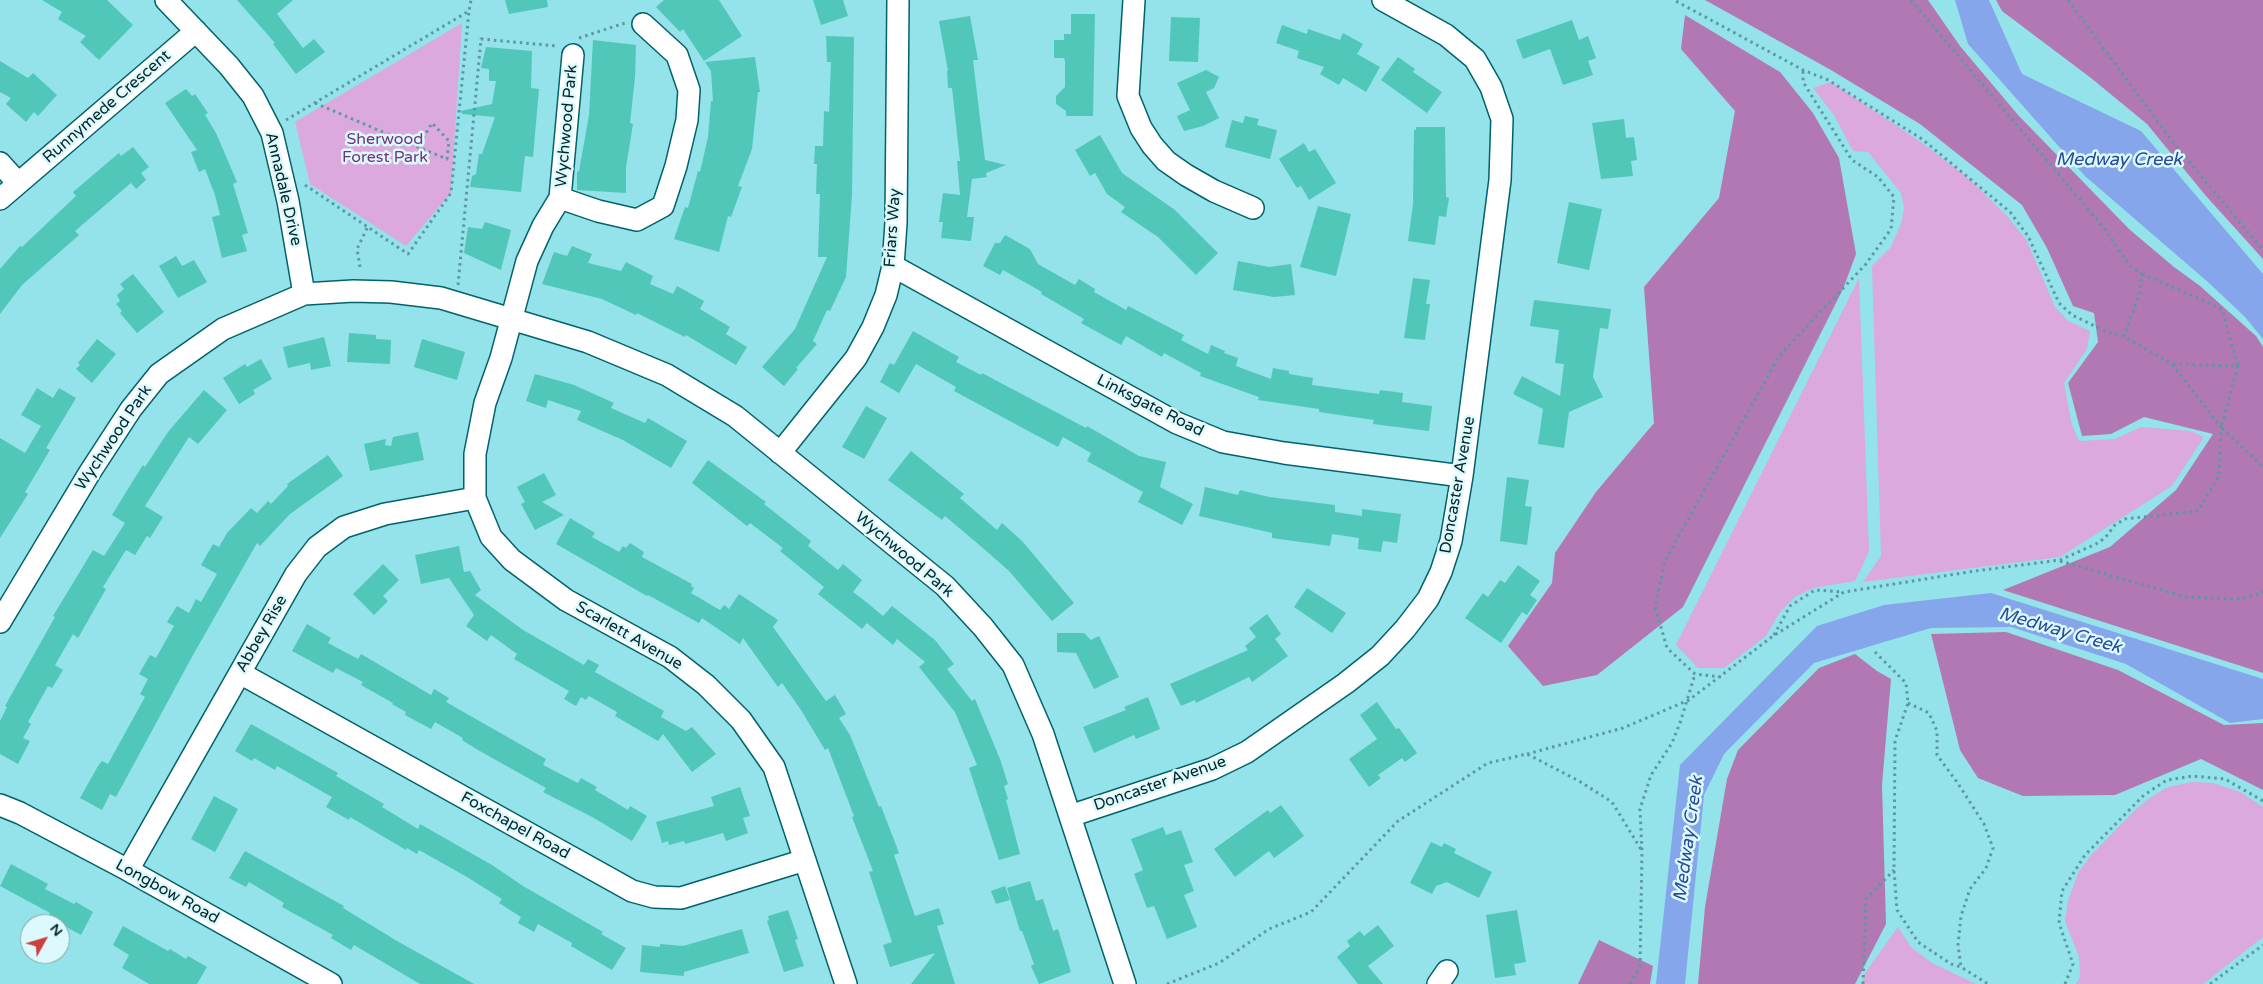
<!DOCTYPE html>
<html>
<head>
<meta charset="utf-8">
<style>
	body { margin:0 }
	#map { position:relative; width:2263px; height:984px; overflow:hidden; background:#94e2ea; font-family:"Varela Round",sans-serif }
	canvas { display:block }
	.north { position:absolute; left:20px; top:914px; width:50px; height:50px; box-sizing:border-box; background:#dcfafd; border:1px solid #86a5a9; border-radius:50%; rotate:51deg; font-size:14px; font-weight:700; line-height:20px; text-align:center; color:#04262a }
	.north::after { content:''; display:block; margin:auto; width:18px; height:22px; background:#cd3e3f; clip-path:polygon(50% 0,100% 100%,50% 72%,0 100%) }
</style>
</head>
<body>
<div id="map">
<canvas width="2263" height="984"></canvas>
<div class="north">N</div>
</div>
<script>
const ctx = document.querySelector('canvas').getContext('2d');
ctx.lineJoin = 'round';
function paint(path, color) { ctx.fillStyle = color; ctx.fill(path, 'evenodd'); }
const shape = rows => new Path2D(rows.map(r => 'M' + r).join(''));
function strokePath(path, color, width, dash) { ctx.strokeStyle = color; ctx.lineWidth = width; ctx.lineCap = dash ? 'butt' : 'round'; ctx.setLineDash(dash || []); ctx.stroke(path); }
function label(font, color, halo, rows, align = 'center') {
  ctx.font = font + ' "Varela Round",sans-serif'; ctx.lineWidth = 5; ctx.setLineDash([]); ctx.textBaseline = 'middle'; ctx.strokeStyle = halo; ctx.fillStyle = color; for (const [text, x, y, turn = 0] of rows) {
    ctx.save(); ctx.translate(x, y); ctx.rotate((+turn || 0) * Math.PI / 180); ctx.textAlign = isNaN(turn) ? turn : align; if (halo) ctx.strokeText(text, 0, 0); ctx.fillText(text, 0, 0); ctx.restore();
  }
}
paint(shape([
	[462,23,451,193,406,246,310,184,295,122],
	[1831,82,1921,142,1967,177,2007,216,2027,241,2055,307,2068,321,2090,331,2087,349,2064,383,2072,425,2079,441,2115,439,2141,427,2191,431,2204,437,2172,486,2060,557,1863,582,1881,556,1872,266,1891,247,1901,224,1904,208,1901,193,1868,152,1853,151,1834,115,1813,88],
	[1859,278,1869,552,1855,581,1813,588,1795,597,1780,612,1766,636,1724,668,1698,668,1676,645],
	[2192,782,2213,783,2240,792,2263,807,2263,937,2203,984,2076,984,2080,977,2079,957,2065,921,2068,901,2078,873,2091,855,2136,809,2151,797,2168,787],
	[1898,927,1911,947,1932,963,1976,984,1861,984,1865,973]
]), '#dba9de');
paint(shape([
	[1705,0,1928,0,1960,46,2018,115,2129,229,2174,267,2200,286,2256,336,2263,347,2263,673,2003,590,2110,547,2176,490,2213,434,2144,417,2111,434,2082,436,2068,383,2098,342,2094,313,2073,306,2047,248,2022,205,1920,124,1831,70],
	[1996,0,2263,0,2263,259,2206,196,2147,124,2091,78,2002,11],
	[1685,15,1780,72,1813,113,1839,158,1856,254,1843,289,1683,607,1597,675,1543,686,1508,646,1552,583,1555,553,1596,492,1654,423,1644,287,1719,198,1735,111,1681,49],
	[2006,632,2118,670,2224,725,2263,723,2263,790,2201,759,2115,795,2023,796,1978,778,1960,750,1931,634],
	[1855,654,1877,671,1891,679,1882,785,1886,924,1855,984,1698,984,1705,907,1727,779,1738,750,1819,668],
	[1599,940,1653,966,1650,984,1578,984]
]), '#b178b4');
paint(shape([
	[1955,0,1989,0,2022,74,2141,131,2263,274,2263,339,2245,317,2209,283,2085,176,1968,44],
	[1991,593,2263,679,2263,719,2230,723,2126,664,2011,627,1931,628,1814,663,1724,754,1704,795,1685,984,1656,984,1680,765,1817,626,1884,605]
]), '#86a6ec');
paint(shape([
	[42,0,107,0,133,25,99,60,80,42,86,36,58,19,62,12],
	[237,0,293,0,277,14,303,48,314,39,325,52,296,74,273,44,275,43],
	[505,0,547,0,548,7,509,14],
	[664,0,719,0,742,36,704,61,683,29,680,32,656,7],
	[813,0,843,0,848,16,821,25],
	[1071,14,1095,14,1093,116,1066,116,1066,111,1056,104,1056,96,1065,87,1065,61,1064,58,1054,58,1054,40,1064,40,1064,34,1071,34],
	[970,16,978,60,973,60,985,160,1006,165,986,173,987,177,972,179,967,217,974,217,971,241,941,238,943,222,939,222,943,193,960,195,957,161,960,161,952,88,948,88,947,71,948,71,939,21],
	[1171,17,1200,18,1198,62,1169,61],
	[1572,20,1579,40,1588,36,1596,58,1588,61,1593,75,1563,85,1550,49,1523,59,1516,40],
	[1282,25,1307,34,1308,29,1340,40,1343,33,1363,44,1357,54,1380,67,1366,92,1343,78,1339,85,1320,74,1324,67,1297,58,1299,51,1276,43],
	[826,36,854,37,852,195,846,277,830,311,827,310,813,341,817,344,796,368,798,369,784,386,762,367,795,329,827,257,818,257,820,194,816,194,817,164,814,164,815,146,823,146,824,111,829,112,831,62,827,62],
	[593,40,636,45,635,77,630,123,633,124,626,167,626,193,577,190,577,172,579,171,589,115],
	[486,47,532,51,531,88,539,89,533,157,525,156,521,192,470,187,472,176,476,174,479,154,482,154,495,117,462,114,461,111,492,104,496,81,489,81,489,69,481,68],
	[755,57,760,92,758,92,752,149,738,186,742,187,731,217,728,216,719,252,674,239,685,207,688,208,698,171,700,172,708,137,711,101,713,101,711,71,705,62],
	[1398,57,1415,69,1413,72,1442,92,1427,113,1381,80],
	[0,61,28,78,33,73,57,95,38,116,34,112,26,122,6,104,11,98,0,92],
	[1206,70,1219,77,1214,88,1206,92,1219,118,1203,126,1184,131,1177,116,1190,110,1177,83],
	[186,89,192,96,195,94,208,113,205,115,216,133,237,182,233,184,248,233,242,235,247,251,222,258,212,217,220,215,215,195,205,169,199,172,191,152,197,150,165,103],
	[1245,116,1259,119,1257,125,1277,130,1270,159,1225,147,1232,120,1243,123],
	[1624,119,1626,138,1634,137,1637,160,1631,161,1633,176,1601,179,1592,123],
	[1416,127,1445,127,1446,197,1449,198,1446,217,1439,216,1435,245,1408,241,1413,204,1414,130,1416,130],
	[1100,135,1122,173,1175,210,1218,253,1196,275,1158,237,1121,212,1125,207,1107,194,1095,173,1090,176,1075,150],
	[1304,143,1309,152,1315,149,1336,183,1309,200,1301,186,1297,188,1279,159],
	[133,147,149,167,141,173,146,180,136,189,131,183,75,231,79,235,22,285,0,314,0,269,20,246,22,247,76,196,73,192,119,153,121,156],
	[1569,202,1602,209,1589,270,1557,263],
	[1318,206,1351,214,1336,276,1300,267],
	[485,222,511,230,501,270,464,253,468,227,482,229],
	[1005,235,1030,249,1038,264,1075,285,1079,279,1095,289,1094,292,1126,310,1128,306,1184,335,1181,340,1208,354,1211,345,1225,351,1224,353,1238,358,1236,366,1271,379,1273,368,1289,371,1289,374,1313,378,1312,385,1379,394,1380,390,1403,393,1402,402,1432,406,1429,431,1373,424,1374,420,1319,412,1319,409,1258,400,1259,397,1200,376,1201,373,1164,353,1162,357,1126,336,1121,345,1081,323,1084,319,1041,294,1042,292,1003,270,1000,275,983,266,995,243,1000,243],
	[572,246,592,254,588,263,621,271,626,262,653,276,650,284,673,294,677,286,704,301,700,309,730,327,726,334,747,347,736,365,686,335,685,337,637,313,636,315,602,299,542,284,554,252,567,256],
	[176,256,182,266,194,260,207,282,178,298,159,266],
	[1238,261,1269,267,1291,264,1295,295,1274,297,1233,290],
	[133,274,164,312,137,333,120,313,122,311,116,304,120,301,117,295,124,289,120,284],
	[1413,278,1430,280,1426,304,1430,304,1425,340,1404,338],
	[1534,300,1611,309,1608,329,1600,328,1593,377,1603,397,1569,412,1564,448,1538,444,1543,409,1513,394,1522,376,1560,396,1564,364,1555,363,1559,330,1530,326],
	[913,331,959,357,956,362,981,375,982,373,1086,428,1087,426,1139,456,1166,462,1160,487,1193,504,1182,525,1138,502,1143,492,1087,461,1091,453,1063,437,1058,447,954,391,956,387,916,364,899,393,880,382,890,363,894,365],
	[349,333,376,335,376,339,391,340,390,364,347,362],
	[324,337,331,366,311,370,310,363,288,368,283,347],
	[97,339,116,354,92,383,76,369,80,365,78,363],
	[422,339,465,352,457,380,414,367],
	[261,359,272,379,253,390,255,394,239,404,223,378,245,364,247,367],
	[535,374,574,385,614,403,611,408,645,423,648,418,687,441,671,468,623,440,577,420,581,411,548,400,546,408,526,401],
	[37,388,53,398,59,388,76,398,46,448,50,450,25,492,28,494,0,538,0,438,25,453,41,426,21,415],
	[204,390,227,410,198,444,189,437,145,506,163,517,150,538,147,536,135,555,126,550,103,587,106,589,78,638,73,634,55,665,63,670,52,688,48,686,28,722,31,724,23,738,30,741,18,764,0,754,0,721,7,707,5,706,55,617,53,616,93,550,104,556,125,523,112,515,131,484,143,465,145,467,168,432],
	[866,406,887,418,864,459,842,447],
	[418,432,424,460,370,471,364,444,386,439,385,445,391,446,393,437],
	[911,451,964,494,960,498,997,530,1002,523,1023,542,1074,603,1052,621,1009,571,984,549,945,516,942,520,888,480],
	[328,455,343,476,290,514,260,546,257,543,193,655,116,797,110,794,102,810,80,798,98,766,102,761,108,764,145,697,140,694,148,679,139,674,150,655,156,658,174,626,167,622,177,606,189,613,196,599,201,602,217,574,201,565,213,544,219,547,227,533,251,508,257,513,268,501,271,504,288,486,287,484],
	[708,460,766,502,764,504,811,541,808,546,838,570,843,564,862,580,853,592,865,601,883,616,892,606,935,640,954,664,947,669,972,701,975,699,1000,759,1008,784,1004,786,1008,799,1006,800,1020,854,999,860,969,768,977,765,955,712,919,667,925,662,897,639,893,645,867,623,862,629,818,594,824,587,780,551,783,548,750,523,747,526,692,483],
	[544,473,556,495,542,502,564,515,535,530,521,504,525,502,517,487],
	[1507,477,1529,480,1525,506,1532,507,1527,545,1500,541],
	[1205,487,1238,495,1240,490,1269,497,1335,505,1335,512,1362,516,1362,509,1401,514,1397,543,1383,541,1381,552,1358,549,1359,538,1332,534,1330,546,1272,538,1272,533,1199,516],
	[570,518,595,533,592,537,619,552,623,546,626,548,630,543,644,552,642,557,692,584,691,586,694,588,691,593,720,610,724,605,729,609,739,594,778,620,773,627,826,701,835,695,846,714,839,718,850,735,879,807,881,806,899,853,894,855,915,916,939,908,944,924,937,926,955,984,911,984,935,953,890,967,883,945,892,942,869,872,873,871,852,817,854,816,828,748,825,750,801,710,782,683,778,687,743,638,740,644,702,618,699,623,648,595,647,596,556,544],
	[459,546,464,572,470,571,481,590,475,595,523,630,584,665,588,659,599,665,595,672,664,711,661,717,686,731,692,727,716,754,692,772,663,734,658,741,615,716,617,712,589,696,586,700,581,697,576,706,564,699,569,691,514,659,517,654,491,635,487,641,466,626,474,615,449,578,421,584,415,555],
	[383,564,399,580,383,596,388,601,374,615,353,594],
	[1518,565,1540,581,1530,595,1537,600,1527,615,1522,612,1501,643,1465,618,1483,593,1488,597,1500,580,1505,583],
	[1307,588,1346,613,1332,633,1294,607],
	[1267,614,1281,634,1275,639,1288,656,1252,682,1249,677,1196,703,1195,700,1181,706,1170,684,1248,650,1245,646,1256,637,1249,628],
	[307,624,331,638,328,643,358,659,361,654,431,695,434,689,449,698,446,702,546,759,543,765,578,783,581,778,597,787,595,790,628,810,630,806,647,816,632,841,594,818,543,792,546,788,478,750,462,740,463,738,435,722,431,729,405,715,406,712,392,704,393,703,361,685,363,682,336,668,333,673,292,651],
	[1057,633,1084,633,1091,640,1099,636,1119,677,1094,689,1076,653,1057,652],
	[1148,697,1160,729,1136,739,1134,735,1094,753,1083,727,1126,710,1124,707],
	[1377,702,1396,729,1399,728,1417,753,1405,762,1402,758,1378,775,1381,778,1369,787,1349,759,1377,739,1360,715],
	[251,724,338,773,336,776,384,804,382,807,418,829,420,824,492,865,523,886,603,932,601,934,626,948,612,970,571,946,572,943,538,924,534,932,518,923,521,917,499,903,502,899,467,877,419,850,417,854,407,848,406,850,350,817,349,820,326,807,332,797,277,766,275,770,254,758,252,761,235,751],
	[740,787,750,816,743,818,748,833,726,841,723,833,685,844,684,841,669,845,668,841,662,843,656,822,714,806,711,797],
	[214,796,238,809,215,852,191,839],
	[1281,805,1304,836,1274,858,1269,851,1235,877,1214,849,1268,810,1270,813],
	[1163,827,1166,835,1181,830,1193,862,1184,865,1194,891,1184,895,1197,927,1167,939,1154,906,1147,908,1134,874,1143,870,1131,839],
	[1431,842,1442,847,1444,843,1456,849,1454,853,1492,872,1479,898,1447,882,1436,886,1432,894,1410,883],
	[245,851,344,906,343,908,397,941,474,984,420,984,354,945,351,950,331,938,333,935,282,907,284,903,249,882,246,887,229,878],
	[11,864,48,884,45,889,74,904,76,902,93,912,81,935,48,917,50,913,0,886],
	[1030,881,1036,901,1043,899,1053,931,1058,929,1071,972,1039,984,1031,966,1034,964,1022,931,1020,931,1007,888],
	[1005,886,1010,900,996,904,991,891],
	[788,910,798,939,795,940,804,966,784,972,767,921,769,920,768,916],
	[1517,910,1526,962,1514,964,1516,975,1495,978,1486,915],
	[1378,925,1394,946,1368,966,1383,984,1358,984,1337,957,1350,946,1347,941,1360,931,1364,936],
	[123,926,168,951,170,949,186,959,188,956,207,967,197,984,149,984,122,968,129,955,113,945],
	[742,929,749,953,684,972,684,976,640,972,642,945,660,947,660,944,683,946]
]), '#51c7ba');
const minor = shape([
	[166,0,229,66,253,96,272,133,288,201,304,294],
	[1134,0,1128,96,1141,128,1152,145,1166,161,1186,175,1214,191,1253,208],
	[643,24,677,55,689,90,687,120,676,166,663,206,637,220,598,211,560,198,543,226,527,261,501,358,485,403,475,454,475,498,491,537,512,560,566,600,670,657,706,685,741,720,774,767,846,984],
	[0,163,18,183],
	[560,198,573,55],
	[0,199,196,31],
	[893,266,1177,423,1223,442,1284,453,1462,476],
	[780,453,856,358,873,327,886,295,893,266,896,223,898,0],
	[0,622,90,472,131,409,159,374,223,329,304,294,353,291,391,292,441,298,588,342,667,375,735,416,945,586,983,627,1013,665,1043,734,1125,984],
	[240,673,632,891,654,897,681,898,805,860],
	[0,805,20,813,128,870,331,984],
	[1070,816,1212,769,1247,752,1346,683,1380,656,1405,629,1428,599,1441,572,1451,541,1462,476,1500,180,1502,119,1491,87,1475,59,1446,35,1383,0],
	[128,870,296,574,317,547,344,527,385,514,475,498],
	[1438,984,1447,971]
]);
strokePath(minor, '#02626b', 24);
strokePath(shape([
	[1911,0,2104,228,2129,265,2142,274,2139,295,2124,336],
	[2068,0,2175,145,2263,250],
	[579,38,625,23],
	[315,103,418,147,447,159,449,141,432,123,418,147],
	[286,120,469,11,471,0],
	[305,185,408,254,451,193,469,11],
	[360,267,357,249,367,228],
	[2142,274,2222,309,2238,366],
	[458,285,481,39,557,46],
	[2173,364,2238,366,2221,427,2263,467],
	[2060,561,2186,597,2240,599,2263,592],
	[1774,635,1790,606,1815,590,1843,592],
	[1875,652,1906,683,1908,703,1895,741,1894,870,1897,910,1918,942,1951,964,1961,967,1988,984],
	[1721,677,1695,674,1667,648,1655,607,1665,561,1779,356,1866,264,1891,229,1894,197,1878,177,1852,160,1803,82,1803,70],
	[1908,703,1929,713,1937,731,1937,755,1957,782,1984,824,1993,848,1986,868,1970,889,1961,916,1958,945,1961,967],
	[1527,754,1623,728,1689,700,1773,636,1844,592,1975,571,2060,560,2096,544,2105,538,2115,525,2125,519,2198,511,2219,476,2221,427,2172,364,2124,336,2105,331,2072,315,2059,303,2028,236,2010,212,1922,139,1828,80,1803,70,1674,0],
	[1167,984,1219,963,1269,929,1311,912,1398,821,1488,763,1527,754,1579,781,1612,802,1642,851],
	[1630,984,1640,966,1642,851,1640,809,1651,775,1672,743,1680,723,1695,674],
	[1863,984,1866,899,1894,870],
	[2065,984,2073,964,2059,923,2062,891,2085,855,2144,795,2167,780,2193,776,2225,779,2263,801],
	[2210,984,2263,945]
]), '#5c999f', 3, [2.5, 4]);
strokePath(minor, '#fff', 21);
label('16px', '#04262a', '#dcfafd', [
	["Runnymede Crescent",107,107,-41],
	["Wychwood Park",567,126,-85],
	["Annadale Drive",283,189,77],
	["Friars Way",893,228,-86],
	["Linksgate Road",1150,406,27],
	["Wychwood Park",114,438,-56],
	["Doncaster Avenue",1458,485,-80],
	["Wychwood Park",904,555,40],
	["Abbey Rise",262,634,-60],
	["Scarlett Avenue",629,636,30],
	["Doncaster Avenue",1160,784,-19],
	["Foxchapel Road",515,826,29],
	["Longbow Road",167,892,29]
]);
label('16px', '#76317b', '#dcfafd', [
	["Sherwood",385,140],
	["Forest Park",385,158]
]);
label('italic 18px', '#29499a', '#dcfafd', [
	["Medway Creek",2119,160],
	["Medway Creek",2060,631,16],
	["Medway Creek",1689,839,-82]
]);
</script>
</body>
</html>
